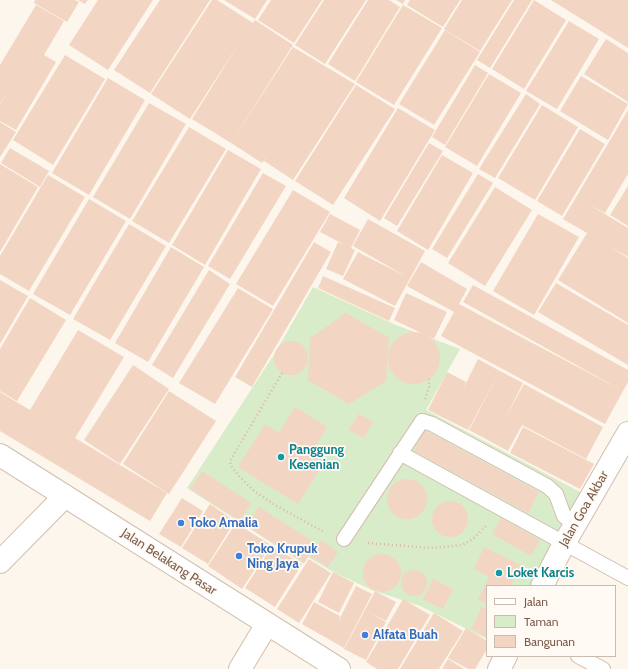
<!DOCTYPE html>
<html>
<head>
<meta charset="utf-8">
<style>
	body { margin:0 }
	#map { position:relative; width:628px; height:669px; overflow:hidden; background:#fdf6ec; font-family:Cabin,sans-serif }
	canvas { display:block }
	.legend { position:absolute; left:486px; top:585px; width:130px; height:72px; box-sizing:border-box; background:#fffaf3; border:1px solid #cabbb1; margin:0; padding:5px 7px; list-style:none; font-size:12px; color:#7a5c4d }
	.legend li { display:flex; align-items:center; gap:8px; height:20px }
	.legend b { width:20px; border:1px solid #cabbb1 }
</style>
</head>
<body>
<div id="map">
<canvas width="628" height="669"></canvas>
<ul class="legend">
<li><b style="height:5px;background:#fff"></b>Jalan</li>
<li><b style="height:11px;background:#d8ecc9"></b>Taman</li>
<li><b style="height:11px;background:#f3d5c3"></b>Bangunan</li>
</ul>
</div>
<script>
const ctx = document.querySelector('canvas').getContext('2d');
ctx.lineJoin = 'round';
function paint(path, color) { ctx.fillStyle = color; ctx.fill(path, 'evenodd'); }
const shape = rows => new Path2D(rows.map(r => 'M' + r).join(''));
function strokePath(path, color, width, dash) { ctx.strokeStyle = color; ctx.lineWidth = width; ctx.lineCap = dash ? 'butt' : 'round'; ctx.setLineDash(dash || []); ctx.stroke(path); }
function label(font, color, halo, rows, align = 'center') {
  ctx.font = font + ' Cabin,sans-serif'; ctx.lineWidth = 3.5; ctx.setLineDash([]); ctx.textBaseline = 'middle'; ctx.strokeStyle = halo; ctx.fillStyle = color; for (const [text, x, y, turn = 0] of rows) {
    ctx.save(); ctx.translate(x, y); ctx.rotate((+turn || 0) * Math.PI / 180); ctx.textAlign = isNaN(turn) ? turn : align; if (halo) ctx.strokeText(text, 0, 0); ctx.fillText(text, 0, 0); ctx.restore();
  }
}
paint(shape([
	[313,287,396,325,460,349,426,410,582,493,533,586,487,586,487,639,420,606,372,590,333,572,308,557,304,564,187,488,275,353]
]), '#d8ecc9');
paint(shape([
	[35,0,75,0,79,2,67,22,34,3],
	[78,0,88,0,85,4],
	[98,0,153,0,108,70,69,45],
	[160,0,210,0,150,93,114,70],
	[212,0,217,0,253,23,255,20,293,45,231,143,192,119,241,40,190,119,151,94],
	[224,0,267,0,255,19],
	[271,0,322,0,294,43,258,20],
	[324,0,366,0,325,64,295,45],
	[368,0,389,0,400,7,355,81,328,64],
	[396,0,405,0,403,4],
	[410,0,460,0,443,27,407,5],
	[462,0,512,0,480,51,444,29],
	[514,0,532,0,490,68,477,60],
	[534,0,566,20,524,89,492,69],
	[551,0,628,0,628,48],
	[36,5,64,21,44,55,56,62,16,130,0,121,0,104,6,94,0,103,0,65],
	[403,5,442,28,394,105,356,82],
	[569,21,599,39,557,109,526,91],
	[445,30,480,52,434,125,399,104],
	[606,39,628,53,628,102,584,74],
	[293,47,355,84,293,180,264,161,267,156,262,163,231,143],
	[65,55,105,79,53,165,13,140],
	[475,65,488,73,445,145,432,137],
	[489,74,521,93,477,166,445,147],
	[581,76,628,104,608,140,560,111],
	[108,78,145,100,89,195,52,173],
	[356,85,395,109,333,205,295,181],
	[526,94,540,104,495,178,479,169],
	[149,103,186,124,130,219,93,197],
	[542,105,578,127,535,200,498,178],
	[398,108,435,130,380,221,344,198],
	[628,110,628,174,605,213,590,205,628,228,628,257,608,246,628,258,628,323,558,280,587,233,563,219],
	[0,122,16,132,0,157],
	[189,127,226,149,169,243,132,221],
	[580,129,605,144,562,216,537,201],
	[429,143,443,151,397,226,384,218],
	[10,148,49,171,40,187,1,163],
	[228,150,261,169,205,265,172,245],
	[442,155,473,173,428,250,397,231],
	[0,164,38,187,0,252],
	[263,173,286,186,230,279,208,266],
	[478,174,493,183,447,258,432,249],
	[48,175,85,197,29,291,0,274,0,256],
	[628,186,628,226,610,215],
	[495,187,532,210,485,286,448,263],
	[293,190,330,212,273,306,236,284],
	[89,199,126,221,70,315,33,294],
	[330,214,360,230,351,248,355,250,343,276,326,269,338,242,345,245,320,232],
	[538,214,579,237,534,315,493,291],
	[368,219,425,251,395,306,343,279,358,252,407,277,353,246],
	[129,224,166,246,110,340,73,319],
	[314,242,331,252,252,387,235,377],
	[171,247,204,267,148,362,115,343],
	[421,262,467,289,459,304,623,391,605,424,441,336,454,312,407,286],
	[209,270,230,284,173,378,152,365],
	[323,276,395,308,389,321,318,288],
	[0,280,28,296,0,344],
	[556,283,628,325,628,365,538,312],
	[473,285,628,370,628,382,623,391,463,302],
	[238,288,273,309,215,404,179,383],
	[406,293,447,312,434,339,394,320],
	[30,298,66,320,17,401,0,391,0,349],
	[346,313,389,338,386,381,349,404,308,380,310,338],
	[78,330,124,357,75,438,167,493,150,521,0,431,0,392,30,410],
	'388 358a26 26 0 1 1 52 0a26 26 0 1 1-52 0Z',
	'274 358a17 17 0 1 1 34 0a17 17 0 1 1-34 0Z',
	[478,359,500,371,468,430,428,410,447,372,466,382,462,391],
	[133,365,169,389,120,464,84,440],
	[500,371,523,383,505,419,524,384,603,427,586,459,522,425,508,451,469,430],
	[169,391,216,421,169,494,123,464],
	[295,407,327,427,311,453,325,461,298,504,238,467,265,424,279,433],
	[359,414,373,422,364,438,349,430],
	[523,427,594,464,580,489,510,453],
	[425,430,539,492,528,513,414,451],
	[202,471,251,503,240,521,190,489],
	'387 499a20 20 0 1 1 40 0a20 20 0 1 1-40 0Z',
	[182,498,203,511,181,547,159,534],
	'432 519a18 18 0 1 1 36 0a18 18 0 1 1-36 0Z',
	[210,504,235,521,208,564,182,548],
	[259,507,317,544,304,563,247,526],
	[501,518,540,540,531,556,492,534],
	[236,523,271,545,242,589,208,566],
	[321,540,338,552,328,567,310,556],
	[272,546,302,564,275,607,245,588],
	[484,547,521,565,511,586,487,586,487,604,478,600,489,577,474,569],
	'363 573a19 19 0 1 1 38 0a19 19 0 1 1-38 0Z',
	[309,559,331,573,299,623,277,609],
	'401 583a13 13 0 1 1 26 0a13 13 0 1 1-26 0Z',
	[333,572,354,583,339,613,318,602],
	[433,579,453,589,443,609,423,599],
	[356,586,372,594,344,648,302,624,314,602,340,616,338,622],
	[375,591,396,602,386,621,368,612,386,622,366,660,344,649],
	[403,599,430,615,398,669,377,669,366,662],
	[482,607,487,609,487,637,471,629],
	[434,613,463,631,439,669,400,669],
	[466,628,487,641,487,649,475,669,468,669,448,658],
	[448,659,464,669,442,669]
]), '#f3d5c3');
const service = shape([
	[400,453,628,578],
	[344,539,422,421,432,424,547,486,556,494,564,516,575,525],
	[578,656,603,669]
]);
const minor = shape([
	[0,562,65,496],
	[542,586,565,542,628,433],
	[240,669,267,624],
	[499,669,506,656]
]);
const tertiary = shape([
	[0,455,339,669]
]);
strokePath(service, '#d1beb0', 16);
strokePath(minor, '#d1beb0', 24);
strokePath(tertiary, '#d1beb0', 24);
strokePath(shape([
	[282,373,230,461,231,466,239,476,253,490,275,505,324,532],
	[425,399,429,387,429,379],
	[368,543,431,548,462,545,473,539,487,525]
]), '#d9b8a5', 2.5, [1, 3]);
strokePath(service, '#fff', 14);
strokePath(minor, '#fff', 22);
strokePath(tertiary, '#fff', 22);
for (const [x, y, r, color] of [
	[281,457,4,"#0f9aa8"],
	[181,523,4,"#3f7fe0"],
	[239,556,4,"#3f7fe0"],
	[499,573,4,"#0f9aa8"],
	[365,635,4,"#3f7fe0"]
]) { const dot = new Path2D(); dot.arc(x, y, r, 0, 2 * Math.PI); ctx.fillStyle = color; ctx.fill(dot); strokePath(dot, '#fffaf3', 1.5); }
label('bold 13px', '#0d838f', '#fffaf3', [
	["Panggung",289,450],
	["Kesenian",289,465],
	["Loket Karcis",507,573]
], 'left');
label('13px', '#7a5c4d', '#fffaf3', [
	["Jalan Goa Akbar",584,509,-60],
	["Jalan Belakang Pasar",169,562,33]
]);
label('bold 13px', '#366cbe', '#fffaf3', [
	["Toko Amalia",189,523],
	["Toko Krupuk",247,549],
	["Ning Jaya",247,564],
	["Alfata Buah",373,635]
], 'left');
</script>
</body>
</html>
